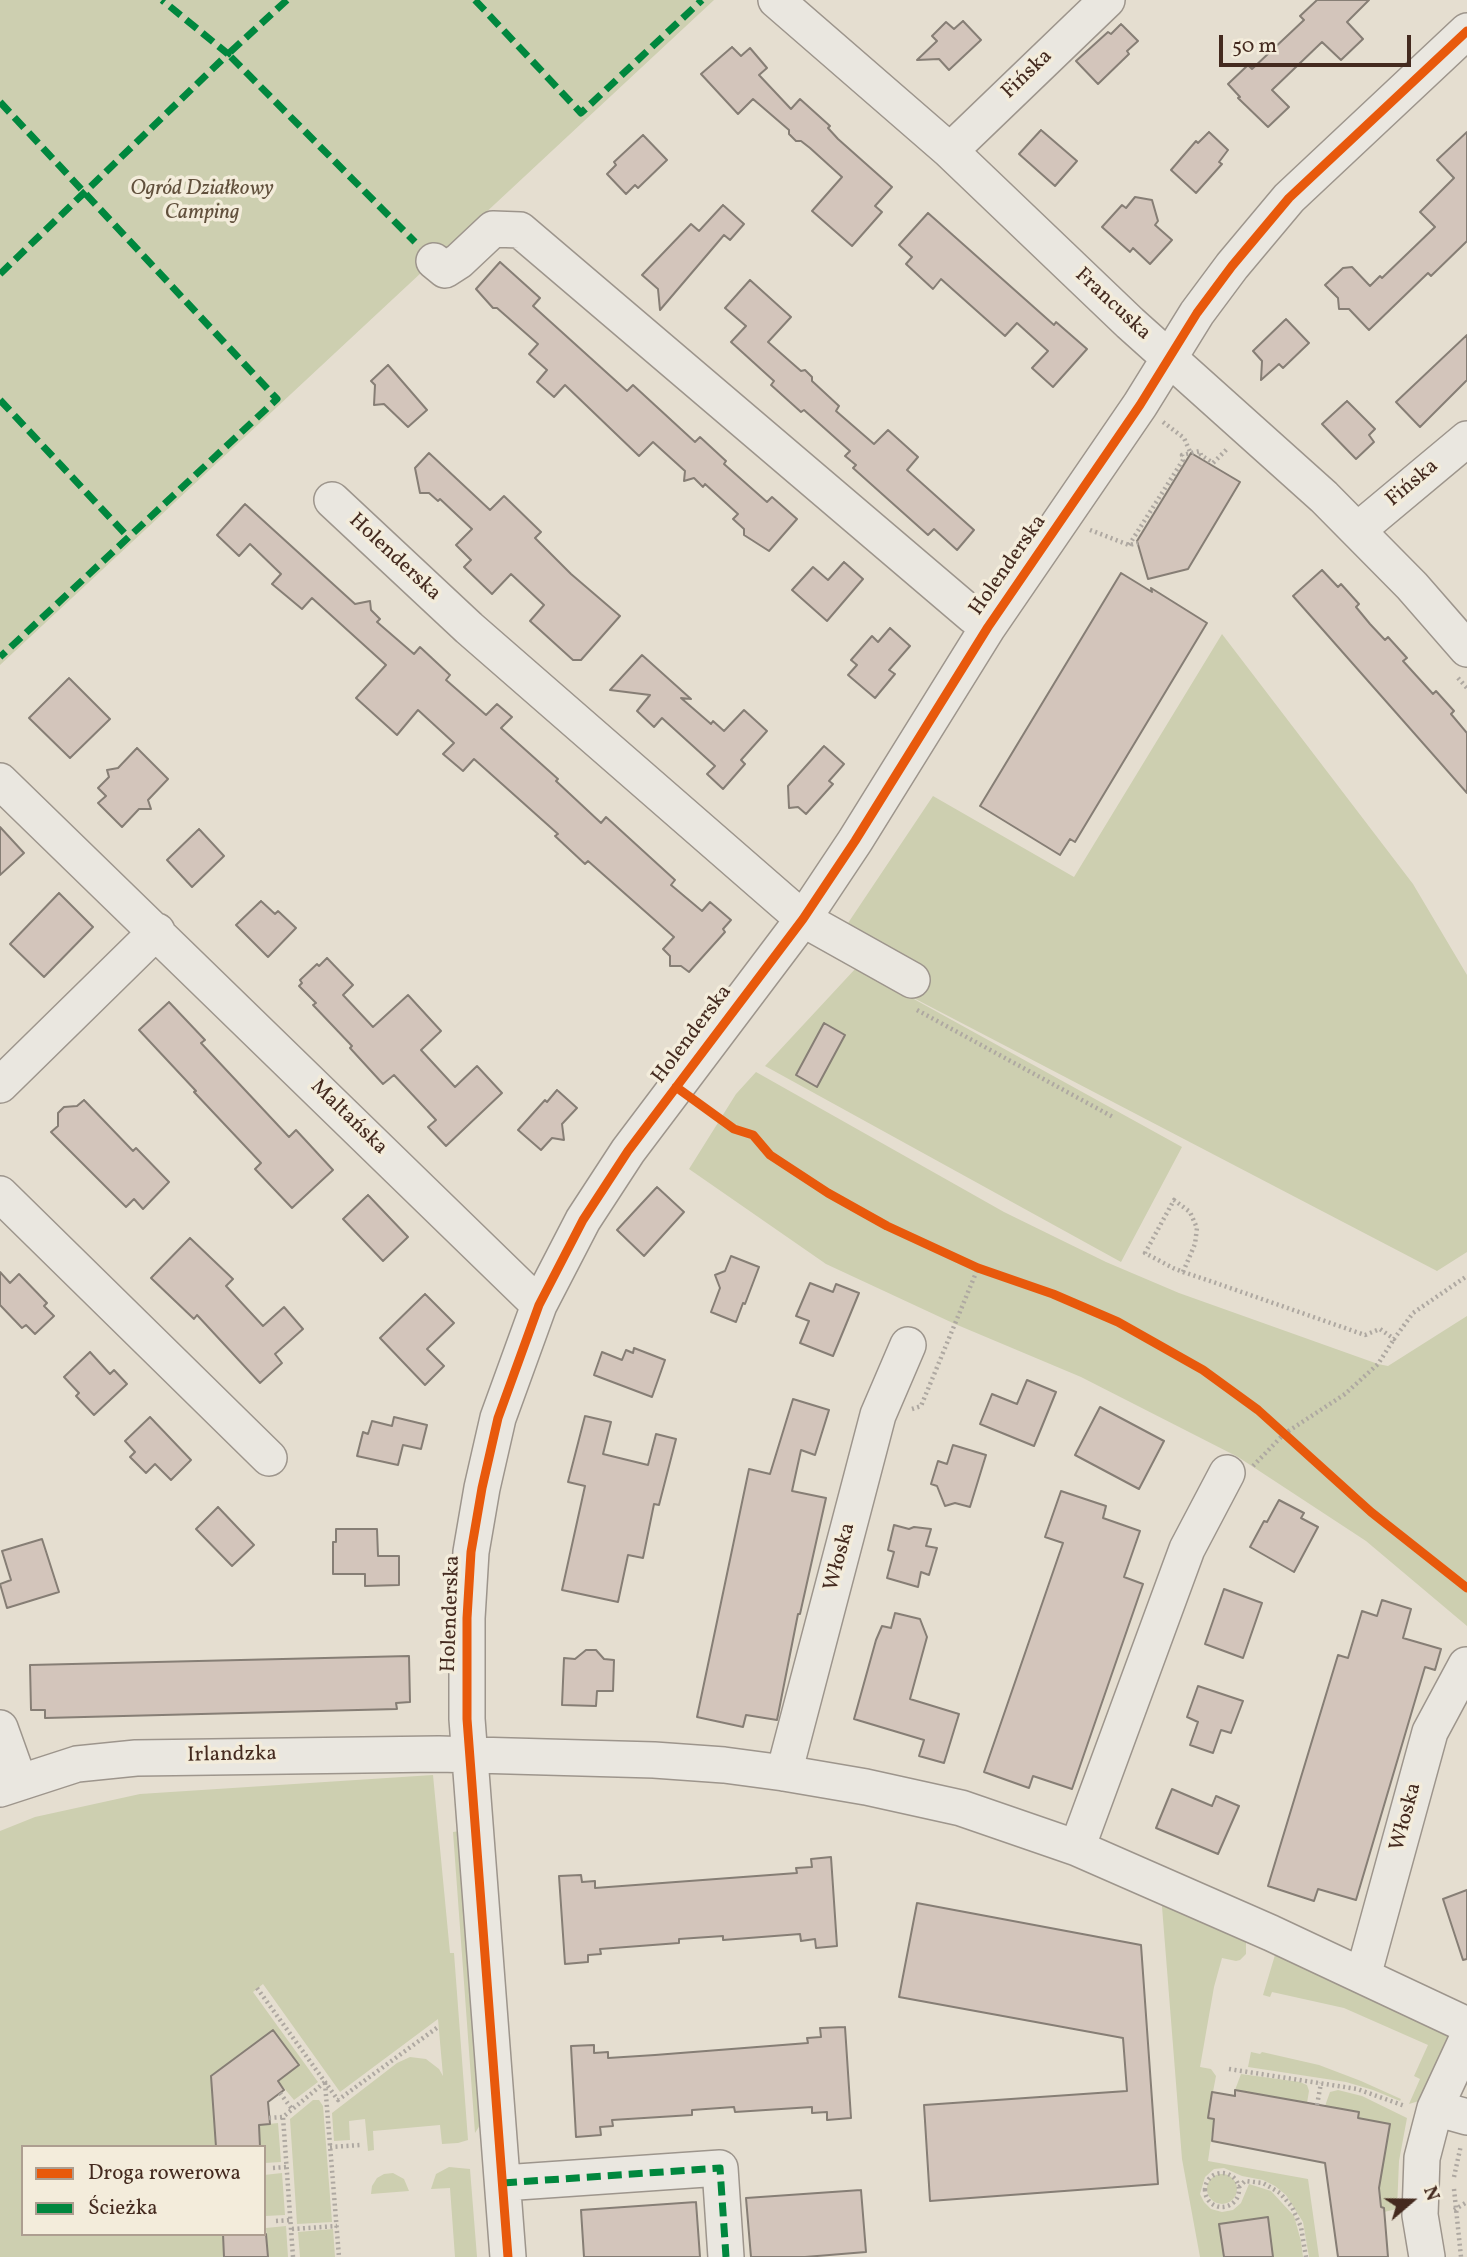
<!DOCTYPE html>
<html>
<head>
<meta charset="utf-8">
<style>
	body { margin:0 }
	#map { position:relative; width:1467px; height:2257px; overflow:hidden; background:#e5ded0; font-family:Vollkorn,serif }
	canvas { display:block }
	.legend { position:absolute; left:21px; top:2145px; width:245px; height:91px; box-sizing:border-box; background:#f3ecdb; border:2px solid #ad9e90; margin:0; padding:9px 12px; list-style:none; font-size:21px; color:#442a1f }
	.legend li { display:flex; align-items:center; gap:14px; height:35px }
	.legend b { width:35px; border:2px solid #ad9e90 }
	.north { position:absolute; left:1376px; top:2166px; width:70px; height:70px; -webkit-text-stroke:5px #f3ecdb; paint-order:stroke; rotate:70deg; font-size:19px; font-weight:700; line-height:28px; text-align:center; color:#442a1f }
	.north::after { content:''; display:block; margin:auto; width:24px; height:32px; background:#442a1f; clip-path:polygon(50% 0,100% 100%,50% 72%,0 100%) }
	.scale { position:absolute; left:1219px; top:35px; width:192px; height:32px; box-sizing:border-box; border:4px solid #442a1f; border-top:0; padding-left:9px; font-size:21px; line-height:24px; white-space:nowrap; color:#442a1f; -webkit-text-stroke:5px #f3ecdb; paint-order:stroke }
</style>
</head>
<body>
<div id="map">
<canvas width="1467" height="2257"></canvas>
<ul class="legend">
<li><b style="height:9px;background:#e8590c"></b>Droga rowerowa</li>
<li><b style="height:9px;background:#00873e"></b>Ścieżka</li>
</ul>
<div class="north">N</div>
<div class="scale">50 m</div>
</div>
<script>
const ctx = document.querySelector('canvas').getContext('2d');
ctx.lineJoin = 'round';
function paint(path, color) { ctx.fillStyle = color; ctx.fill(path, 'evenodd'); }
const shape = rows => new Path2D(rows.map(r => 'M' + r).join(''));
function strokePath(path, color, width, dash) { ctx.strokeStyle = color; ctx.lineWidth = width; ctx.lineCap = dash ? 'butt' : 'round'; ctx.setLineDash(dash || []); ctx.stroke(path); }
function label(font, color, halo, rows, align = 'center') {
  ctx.font = font + ' Vollkorn,serif'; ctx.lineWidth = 7; ctx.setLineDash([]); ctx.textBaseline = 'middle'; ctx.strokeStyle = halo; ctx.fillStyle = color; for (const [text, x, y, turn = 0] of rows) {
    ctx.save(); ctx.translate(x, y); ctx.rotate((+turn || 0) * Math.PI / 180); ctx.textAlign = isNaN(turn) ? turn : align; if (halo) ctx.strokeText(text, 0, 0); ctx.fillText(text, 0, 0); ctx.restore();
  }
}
paint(shape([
	[0,0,714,0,0,665],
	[1222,634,1413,884,1467,975,1467,1252,1437,1271,883,982,1182,1147,1121,1262,765,1066,856,968,828,953,933,796,1074,877],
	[756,1072,1004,1212,1106,1262,1179,1293,1378,1364,1388,1366,1467,1316,1467,1626,1366,1541,1238,1457,1081,1377,955,1324,826,1264,689,1169,736,1094],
	[433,1775,450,1953,454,1953,468,2140,458,2143,442,2144,440,2125,373,2131,374,2150,368,2151,365,2119,349,2121,350,2140,334,2141,332,2113,397,2063,410,2057,426,2059,439,2069,443,2076,438,2019,340,2092,263,1984,253,1992,318,2082,294,2100,278,2081,299,2064,272,2030,230,2063,216,2147,23,2147,23,2234,223,2234,224,2257,0,2257,0,1831,35,1817,140,1794],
	[460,1831,482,2122,475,2133,453,1832],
	[1161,1894,1246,1940,1246,1954,1240,1960,1236,1961,1222,1958,1214,1987,1200,2067,1211,2069,1216,2076,1208,2118,1214,2119,1208,2161,1308,2179,1319,2257,1309,2257,1303,2222,1286,2195,1275,2186,1263,2180,1242,2176,1224,2168,1214,2169,1205,2177,1200,2194,1204,2202,1211,2209,1222,2212,1233,2210,1241,2203,1249,2184,1271,2191,1294,2216,1301,2241,1303,2257,1273,2257,1268,2218,1220,2224,1224,2257,1200,2257,1182,2159],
	[1283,1953,1445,2031,1449,2037,1419,2101,1409,2104,1420,2079,1414,2076,1428,2045,1344,2008,1272,1992,1270,1997,1263,1995,1275,1955],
	[1251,2052,1260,2054,1262,2052,1319,2065,1361,2081,1401,2099,1400,2101,1373,2090,1346,2082,1248,2067],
	[1241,2074,1300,2082,1307,2085,1309,2091,1307,2103,1235,2090],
	[1338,2090,1362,2096,1407,2118,1399,2161,1397,2209,1384,2212,1381,2207,1379,2188,1389,2124,1358,2118,1358,2112,1325,2106,1330,2092],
	[313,2100,319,2100,323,2106,332,2222,297,2224,290,2119],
	[278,2123,281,2162,264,2163,264,2147,260,2147,259,2125],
	[449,2167,470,2169,477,2257,455,2257,450,2188,431,2189,436,2174],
	[282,2173,285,2215,265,2216,264,2175],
	[393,2173,404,2179,409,2191,371,2194,372,2186,377,2178,384,2174],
	'1207 2189a15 15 0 1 1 30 0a15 15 0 1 1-30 0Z',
	[286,2226,288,2257,268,2257,266,2228],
	[333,2229,335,2257,300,2257,298,2232]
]), '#cdcfb0');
const building = shape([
	[1317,0,1369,0,1347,22,1363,39,1341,60,1322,42,1272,90,1289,107,1268,127,1238,98,1240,97,1228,84,1248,65,1252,69,1304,20,1300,16,1317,0],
	[963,21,981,40,949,70,939,59,917,60,937,41,932,36,946,22,954,29,963,21],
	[1121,24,1138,41,1127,51,1129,54,1098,84,1076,61,1108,32,1111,34,1121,24],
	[732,47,741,56,750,48,767,68,759,75,791,109,800,99,830,126,828,128,838,139,892,187,875,206,882,212,852,246,812,211,842,177,810,148,801,141,796,141,789,134,789,130,753,99,738,114,701,74,732,47],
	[1041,130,1077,161,1055,186,1019,154,1041,130],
	[1209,132,1228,150,1219,162,1222,164,1196,193,1171,170,1196,141,1198,143,1209,132],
	[1467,132,1467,241,1431,276,1428,273,1369,330,1349,309,1339,309,1338,298,1325,285,1343,268,1352,267,1370,286,1380,276,1382,278,1435,227,1420,212,1454,178,1437,160,1467,132],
	[643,135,667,160,638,188,635,185,626,194,607,174,616,165,614,162,643,135],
	[1135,197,1152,200,1158,221,1155,225,1172,240,1150,264,1133,248,1130,252,1102,227,1122,205,1126,208,1135,197],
	[723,205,744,224,730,240,724,235,660,310,658,289,642,275,691,224,699,231,723,205],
	[928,213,1054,325,1056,322,1087,349,1053,387,1032,368,1048,351,1017,323,1005,336,941,279,933,289,906,264,912,257,899,245,928,213],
	[500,262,540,298,533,306,627,391,633,385,695,442,700,437,726,461,724,464,767,502,772,497,797,519,769,551,744,535,744,529,733,519,738,514,705,484,703,487,694,478,684,481,685,471,653,442,639,456,565,385,554,397,537,382,547,370,529,354,538,344,497,308,493,308,476,289,500,262],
	[750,280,791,317,768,342,801,371,805,370,812,377,812,381,839,406,836,411,874,444,888,430,918,457,907,470,974,530,957,550,934,529,928,535,853,468,856,465,845,456,850,451,804,410,801,412,771,385,774,381,731,342,746,326,725,308,750,280],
	[1286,319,1309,343,1283,368,1279,364,1261,380,1262,361,1253,351,1286,319],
	[1467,335,1467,380,1420,427,1396,402,1467,335],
	[388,365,427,410,408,427,384,404,374,405,375,385,371,381,388,365],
	[1347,401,1375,429,1369,435,1374,442,1356,459,1322,424,1347,401],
	[429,453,490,510,504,496,541,532,535,538,571,574,620,616,581,660,573,660,530,621,544,605,511,574,492,594,464,567,471,560,456,545,472,529,440,499,438,501,429,493,420,493,415,468,429,453],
	[1191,453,1240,482,1188,569,1148,579,1137,541,1191,453],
	[245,504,355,604,370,601,371,610,380,619,377,622,414,654,420,647,450,675,446,680,486,715,497,704,512,717,501,728,558,779,556,781,601,823,606,817,675,880,671,885,702,911,710,902,731,920,723,929,725,932,689,972,681,966,670,966,670,956,663,949,674,937,588,861,585,864,555,836,558,834,474,759,463,771,443,754,454,743,418,710,397,735,356,698,386,665,312,598,302,609,272,584,281,574,250,544,239,556,217,535,245,504],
	[844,562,863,579,827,621,792,590,813,567,828,580,844,562],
	[1322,570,1338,587,1341,584,1359,604,1356,607,1370,624,1385,640,1388,637,1407,658,1403,661,1433,694,1436,691,1454,711,1451,714,1467,733,1467,793,1293,596,1322,570],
	[1121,573,1152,592,1151,588,1207,623,1075,842,1070,839,1060,855,980,806,1121,573],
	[890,628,910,646,889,670,895,674,875,698,848,675,857,665,851,660,872,636,878,642,890,628],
	[642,655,691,699,681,698,711,724,713,721,724,731,744,710,767,731,741,760,745,764,723,789,707,774,715,766,662,718,654,727,637,711,650,695,610,690,642,655],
	[69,678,110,719,70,758,29,718,69,678],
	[824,746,844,764,829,781,833,784,806,814,798,807,789,808,788,786,824,746],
	[137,748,168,779,148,800,151,809,139,809,122,827,98,803,106,796,98,788,109,777,107,770,118,768,137,748],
	[0,827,24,853,0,875,0,827],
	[199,829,224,856,192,887,167,860,199,829],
	[59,893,93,927,44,977,10,944,59,893],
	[261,901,275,914,278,911,296,928,268,957,236,925,261,901],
	[327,958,353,985,343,995,373,1027,408,995,441,1031,421,1050,455,1087,477,1066,502,1093,446,1146,428,1127,436,1120,394,1075,383,1084,350,1048,352,1046,313,1005,316,1003,299,986,302,983,300,980,317,964,319,966,327,958],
	[169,1002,205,1040,201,1043,289,1137,296,1130,333,1170,292,1208,255,1169,261,1163,194,1092,196,1091,139,1030,169,1002],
	[824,1023,845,1035,817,1087,796,1075,824,1023],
	[557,1090,577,1108,562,1124,564,1140,552,1138,541,1150,518,1130,545,1100,547,1102,557,1090],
	[84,1100,133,1151,136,1148,169,1182,143,1209,134,1199,126,1207,51,1132,58,1126,58,1113,64,1107,77,1106,84,1100],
	[657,1187,684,1212,644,1256,617,1230,657,1187],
	[368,1195,408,1237,383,1261,343,1219,368,1195],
	[190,1238,233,1279,226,1286,263,1326,284,1307,303,1329,275,1354,282,1363,260,1383,197,1315,194,1319,151,1278,190,1238],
	[731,1256,759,1267,745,1304,743,1303,736,1322,711,1312,720,1288,715,1275,725,1271,731,1256],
	[0,1272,10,1283,19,1274,47,1303,44,1306,54,1316,35,1334,26,1325,22,1328,0,1305,0,1272],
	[810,1283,833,1292,836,1284,859,1293,833,1356,800,1343,809,1321,796,1316,810,1283],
	[425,1294,454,1323,427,1349,444,1366,425,1385,380,1338,425,1294],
	[634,1348,665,1360,652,1397,594,1375,602,1352,622,1360,626,1350,633,1353,634,1348],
	[90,1352,110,1374,114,1370,127,1384,94,1415,76,1396,79,1393,64,1377,90,1352],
	[1027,1380,1056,1392,1034,1446,980,1424,992,1394,1017,1404,1027,1380],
	[793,1399,829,1410,815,1455,801,1450,792,1491,826,1498,800,1614,798,1614,777,1720,746,1715,743,1727,697,1717,749,1469,770,1474,793,1399],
	[1100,1407,1164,1441,1139,1489,1075,1455,1100,1407],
	[585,1416,611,1422,603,1454,648,1465,656,1434,676,1439,659,1505,654,1504,643,1558,628,1555,618,1602,562,1590,585,1486,568,1482,585,1416],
	[150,1417,191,1460,171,1480,155,1464,146,1473,130,1457,135,1452,125,1441,150,1417],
	[394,1417,427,1425,421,1449,403,1445,398,1465,357,1456,363,1432,368,1434,372,1421,392,1426,394,1417],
	[953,1445,986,1455,970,1507,955,1503,945,1506,937,1486,931,1484,938,1461,947,1464,953,1445],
	[1061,1491,1106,1506,1103,1518,1140,1531,1124,1577,1143,1584,1072,1789,1033,1776,1029,1788,984,1772,1063,1543,1045,1537,1061,1491],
	[1279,1500,1304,1513,1301,1518,1318,1527,1294,1572,1250,1547,1264,1521,1267,1522,1279,1500],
	[218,1507,254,1545,232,1566,196,1529,218,1507],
	[894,1525,909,1529,914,1527,931,1529,926,1546,937,1548,929,1575,921,1572,918,1587,887,1578,894,1552,888,1550,894,1525],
	[336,1529,377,1529,378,1556,399,1556,399,1585,365,1586,365,1574,333,1574,333,1542,336,1542,336,1529],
	[42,1539,59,1592,7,1608,0,1584,11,1580,2,1551,42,1539],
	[1224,1589,1262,1603,1243,1658,1205,1644,1224,1589],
	[1382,1600,1411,1609,1403,1638,1441,1649,1435,1670,1425,1667,1356,1900,1318,1889,1314,1901,1268,1886,1338,1655,1348,1658,1362,1611,1377,1616,1382,1600],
	[895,1613,920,1619,927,1637,910,1699,959,1714,944,1763,919,1756,924,1740,854,1719,876,1640,882,1626,891,1628,895,1613],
	[586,1650,596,1650,604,1659,614,1660,613,1691,597,1691,596,1706,562,1705,564,1658,575,1659,586,1650],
	[409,1656,410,1702,396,1703,397,1709,45,1718,45,1710,31,1710,30,1665,409,1656],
	[1198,1686,1243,1701,1231,1733,1221,1730,1213,1753,1190,1745,1198,1722,1187,1717,1198,1686],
	[1172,1789,1212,1806,1216,1796,1239,1806,1218,1854,1156,1828,1172,1789],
	[831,1857,837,1946,816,1948,815,1939,801,1941,800,1934,723,1940,723,1936,679,1939,679,1943,600,1949,601,1954,588,1955,588,1962,565,1964,559,1876,581,1875,582,1882,595,1881,595,1888,797,1873,796,1868,812,1867,811,1859,831,1857],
	[1467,1890,1467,1959,1463,1960,1443,1899,1467,1890],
	[917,1903,1141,1945,1158,2184,930,2201,924,2105,1127,2091,1123,2038,899,1997,917,1903],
	[845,2027,851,2118,827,2120,827,2112,812,2113,812,2107,735,2112,734,2107,692,2110,692,2115,612,2120,613,2126,600,2127,601,2135,576,2137,571,2046,594,2045,594,2053,608,2052,608,2058,655,2055,808,2043,807,2038,821,2037,820,2028,845,2027],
	[273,2030,299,2065,278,2081,284,2090,268,2102,270,2124,259,2125,260,2147,216,2147,211,2076,273,2030],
	[1235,2090,1359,2112,1358,2118,1390,2124,1379,2188,1381,2207,1384,2208,1388,2257,1338,2257,1325,2163,1212,2141,1214,2119,1208,2118,1212,2092,1235,2096,1235,2090],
	[861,2190,866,2252,805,2257,751,2257,746,2198,861,2190],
	[696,2202,700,2257,584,2257,581,2210,696,2202],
	[1268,2217,1273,2257,1224,2257,1219,2224,1268,2217],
	[223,2234,266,2234,268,2257,224,2257,223,2234]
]);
paint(building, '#d3c5bb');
strokePath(building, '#867e75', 2);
const minor = shape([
	[776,0,950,151,1130,323,1324,497,1412,586,1467,649],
	[950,151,1107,0],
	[434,261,445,270,459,261,493,229,520,230,972,615,988,627],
	[332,500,469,628,803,919,912,980],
	[1358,530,1467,439],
	[0,781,539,1305],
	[0,1085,157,931],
	[0,1194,269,1458],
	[0,1728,19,1781],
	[784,1773,878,1415,908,1345],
	[0,1789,77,1764,136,1758,439,1754,654,1760,724,1765,784,1773,866,1787,961,1808,1077,1848,1271,1933,1467,2025],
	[1077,1848,1187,1549,1227,1473],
	[1363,1976,1430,1732,1466,1665],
	[1435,2108,1467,2117],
	[503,2183,720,2168,726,2257],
	[508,2257,467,1719,467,1618,471,1552,482,1488,498,1418,539,1305,583,1220,628,1151,803,919,855,841,988,627,1140,405,1197,313,1232,266,1289,198,1467,31],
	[1427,2257,1420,2215,1422,2158,1435,2108,1467,2039]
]);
strokePath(minor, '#9d958c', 38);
strokePath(shape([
	[1163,422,1184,438,1191,454],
	[1090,530,1129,545,1138,543],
	[1129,545,1183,460,1182,455,1200,451,1201,455,1213,463,1227,449],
	[1458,678,1467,688],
	[917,1010,1113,1117],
	[1183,1272,1195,1244,1197,1228,1190,1212,1174,1200,1145,1253,1173,1268,1183,1272,1213,1282,1365,1335,1380,1329,1394,1339,1413,1313,1467,1276],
	[912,1409,921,1406,978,1268],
	[1253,1466,1284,1434,1345,1394,1378,1364,1394,1339],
	[257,1988,338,2100,438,2027],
	[1229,2069,1357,2089,1405,2106],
	[325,2083,339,2257],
	[280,2093,292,2109],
	[1317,2105,1321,2083],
	[269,2118,283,2117],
	[330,2147,360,2145],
	[273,2168,287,2167],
	'1205 2190a17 17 0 1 1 34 0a17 17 0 1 1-34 0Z',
	[1454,2177,1461,2145],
	[1239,2187,1245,2181,1263,2183,1280,2193,1292,2207,1301,2227,1306,2257],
	[1454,2189,1461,2257],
	[1454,2210,1467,2202],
	[276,2221,291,2220],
	[292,2229,337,2226],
	[293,2257,283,2117,325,2082]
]), '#aea8a1', 4.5, [2, 3.5]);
strokePath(minor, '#eae7e0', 35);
strokePath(shape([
	[287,0,228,54,415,242],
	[475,0,581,113,702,0],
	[0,102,277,399,0,657],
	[0,274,228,54,162,0],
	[0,400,129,538],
	[503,2183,720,2168,726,2257]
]), '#00873e', 7, [14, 7]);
strokePath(shape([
	[676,1087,734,1129,753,1135,770,1155,828,1193,887,1226,978,1268,1053,1294,1118,1322,1203,1370,1258,1410,1371,1512,1467,1588],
	[508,2257,467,1719,467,1618,471,1552,482,1488,498,1418,539,1305,583,1220,628,1151,803,919,855,841,988,627,1140,405,1197,313,1232,266,1289,198,1467,31]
]), '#e8590c', 9);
label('21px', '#442a1f', '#f3ecdb', [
	["Fińska",1028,75,-44],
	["Francuska",1112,305,43],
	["Fińska",1413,484,-40],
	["Holenderska",394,558,43],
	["Holenderska",1009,566,-55],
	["Holenderska",693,1035,-53],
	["Maltańska",348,1118,44],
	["Włoska",841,1557,-75],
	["Holenderska",452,1614,-88],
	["Irlandzka",232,1756,-1],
	["Włoska",1407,1817,-75]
]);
label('italic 21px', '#61503c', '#f3ecdb', [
	["Ogród Działkowy",202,190],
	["Camping",202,214]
]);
</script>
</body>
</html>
